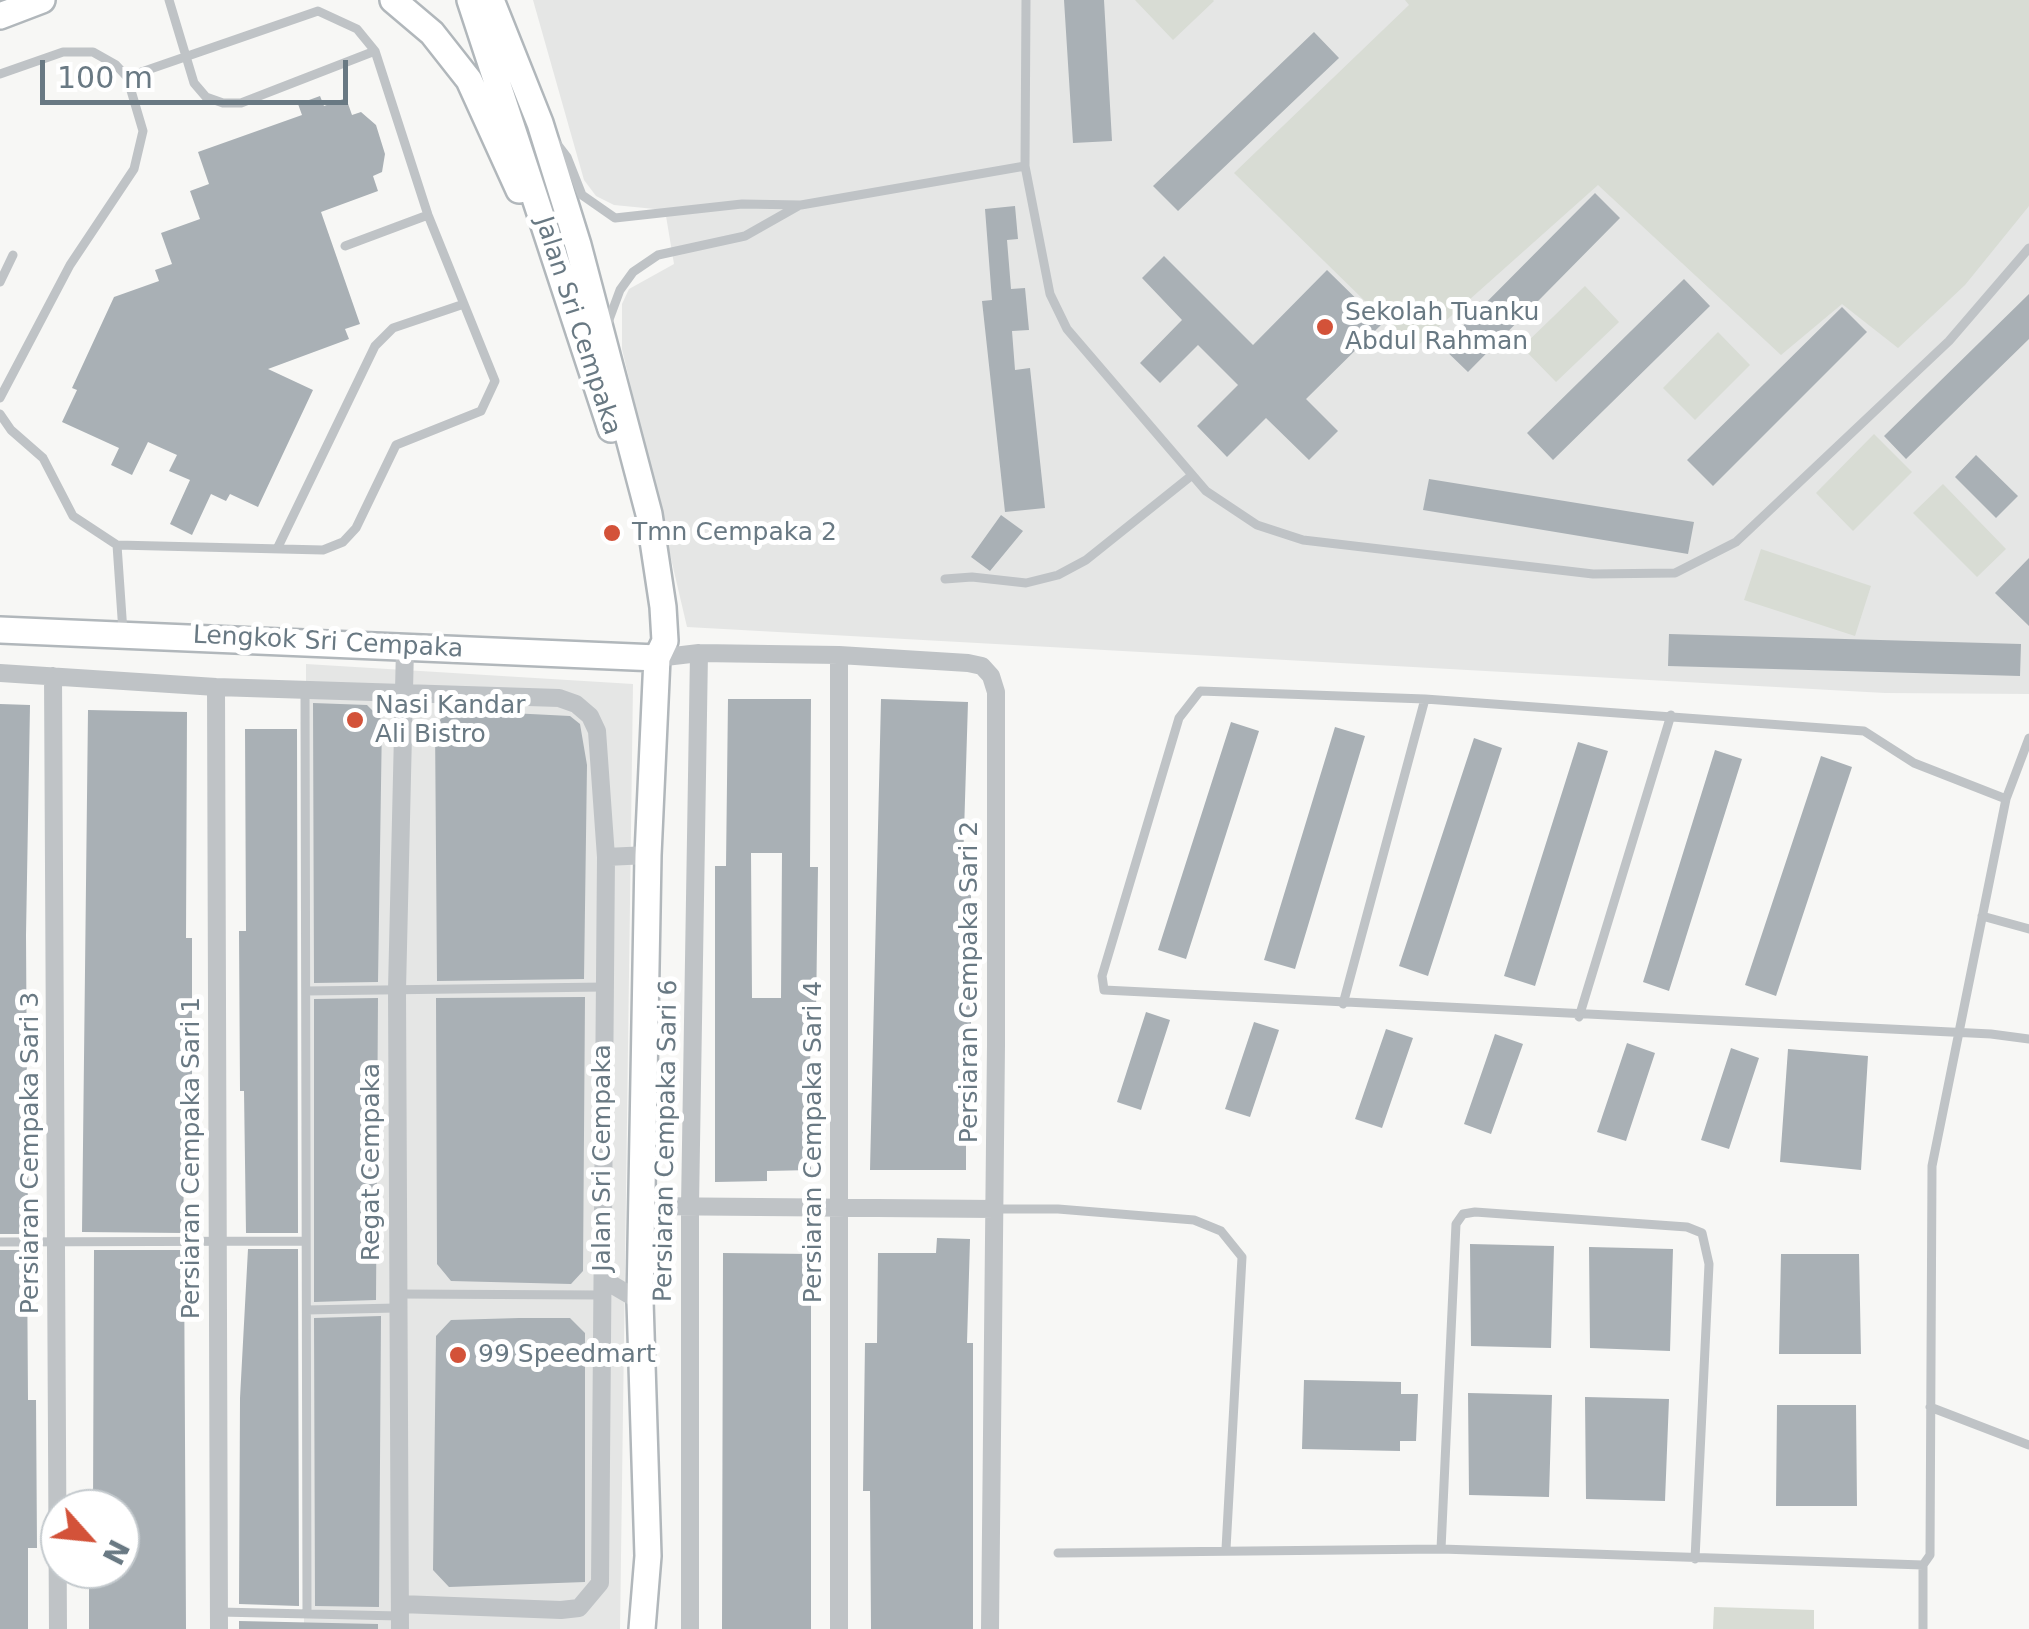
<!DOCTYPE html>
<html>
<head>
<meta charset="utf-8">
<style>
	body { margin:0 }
	#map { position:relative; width:2029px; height:1629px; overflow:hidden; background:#f7f7f5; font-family:"DejaVu Sans",sans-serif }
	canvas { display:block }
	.north { position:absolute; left:40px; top:1489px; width:100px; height:100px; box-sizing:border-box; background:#fff; border:2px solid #c3c9cd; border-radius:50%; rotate:117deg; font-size:28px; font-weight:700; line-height:40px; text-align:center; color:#697983 }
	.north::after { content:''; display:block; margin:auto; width:35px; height:45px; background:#d35239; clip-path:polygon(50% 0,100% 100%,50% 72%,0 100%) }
	.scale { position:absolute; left:40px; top:60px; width:308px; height:45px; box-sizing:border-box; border:5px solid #697983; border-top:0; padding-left:12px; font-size:30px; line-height:35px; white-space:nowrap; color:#697983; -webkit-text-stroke:8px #fff; paint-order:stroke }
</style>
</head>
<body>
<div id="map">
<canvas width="2029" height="1629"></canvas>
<div class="north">N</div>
<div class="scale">100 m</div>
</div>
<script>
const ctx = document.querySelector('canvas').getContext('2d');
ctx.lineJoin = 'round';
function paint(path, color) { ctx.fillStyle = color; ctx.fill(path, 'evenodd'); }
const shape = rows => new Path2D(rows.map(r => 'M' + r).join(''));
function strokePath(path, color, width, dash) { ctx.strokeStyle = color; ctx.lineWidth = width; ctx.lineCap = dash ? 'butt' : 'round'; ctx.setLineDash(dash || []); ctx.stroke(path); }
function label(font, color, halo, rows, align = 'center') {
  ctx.font = font + ' "DejaVu Sans",sans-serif'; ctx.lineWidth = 10; ctx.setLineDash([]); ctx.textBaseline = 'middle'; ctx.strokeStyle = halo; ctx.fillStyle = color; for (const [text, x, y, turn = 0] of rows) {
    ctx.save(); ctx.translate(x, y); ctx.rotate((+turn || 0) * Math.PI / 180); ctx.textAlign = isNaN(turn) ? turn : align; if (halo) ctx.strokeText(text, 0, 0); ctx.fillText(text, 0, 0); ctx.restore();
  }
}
paint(shape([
	[533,0,2029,0,2029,694,1885,693,687,627,622,349,622,304,629,289,674,264,665,210,614,205,596,196,584,180],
	[306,664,633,684,620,1629,304,1629]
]), '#e5e6e5');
paint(shape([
	[1135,0,1213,0,1214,1,1173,40],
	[1405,0,2029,0,2029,206,1965,285,1898,348,1842,304,1781,355,1598,185,1414,349,1234,173,1409,5],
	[1585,286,1619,322,1556,382,1522,347],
	[1718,332,1750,365,1695,420,1663,388],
	[1874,434,1912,472,1853,531,1816,493],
	[1943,484,2006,549,1977,577,1913,513],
	[1761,549,1871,586,1855,636,1744,600],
	[1714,1607,1814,1610,1814,1629,1713,1629]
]), '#d8dcd4');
paint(shape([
	[1064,0,1104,0,1112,141,1073,143],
	[1314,32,1339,58,1178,211,1153,186],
	[320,96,324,106,346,98,352,115,361,112,376,125,385,154,382,172,373,176,378,191,321,212,360,324,345,329,349,339,268,369,313,390,258,507,230,494,226,501,211,494,192,535,170,524,190,480,169,471,177,455,148,442,132,475,111,465,119,448,62,422,77,390,72,388,114,297,159,281,155,270,172,264,161,233,200,219,190,191,209,184,198,152,302,115,298,104],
	[1595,193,1620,218,1468,372,1442,347],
	[1015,206,1018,239,1007,240,1011,289,1025,288,1029,330,1012,331,1015,370,1030,368,1045,508,1005,512,982,301,992,300,985,209],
	[1164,256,1253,345,1327,270,1382,324,1306,399,1338,431,1309,460,1266,418,1227,457,1197,426,1238,385,1198,345,1160,383,1140,363,1182,320,1142,278],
	[1684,279,1710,306,1553,460,1527,433],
	[2029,294,2029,339,1906,459,1884,436],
	[1842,307,1867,332,1713,486,1687,460],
	[1976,455,2018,496,1996,518,1955,477],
	[1429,479,1694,522,1688,554,1423,510],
	[1001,515,1023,531,990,571,971,557],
	[2029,558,2029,626,1995,593],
	[1669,634,2021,644,2020,676,1668,666],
	[728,699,811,699,810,867,818,867,816,1016,810,1016,811,1170,767,1171,767,1181,715,1182,715,866,726,866],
	[751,853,782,853,781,998,752,998],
	[881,699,968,702,963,865,971,865,971,1024,966,1024,966,1170,870,1170],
	[313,703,367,705,382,720,378,982,314,983],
	[0,704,30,705,26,935,27,1099,32,1099,26,1234,0,1234],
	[88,710,187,712,186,938,192,938,192,1085,182,1085,184,1233,82,1232],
	[451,710,570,716,580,724,587,765,584,979,437,981,435,724],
	[1231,722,1259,731,1186,959,1158,950],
	[1335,727,1365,736,1295,969,1264,960],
	[245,729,297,729,298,1233,246,1233,244,1091,240,1091,239,931,246,931],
	[1474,738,1502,748,1428,976,1399,966],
	[1578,742,1608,751,1535,986,1504,976],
	[1715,750,1742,759,1669,991,1643,982],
	[1821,756,1852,767,1776,996,1745,985],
	[585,997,583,1271,571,1284,451,1281,437,1264,436,998],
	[378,998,376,1300,314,1302,314,999],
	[1146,1012,1170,1020,1141,1110,1117,1102],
	[1254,1022,1279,1030,1250,1117,1225,1109],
	[1386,1029,1413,1038,1382,1128,1355,1119],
	[1495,1034,1523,1044,1491,1134,1464,1124],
	[1627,1043,1655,1053,1626,1141,1597,1132],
	[1731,1048,1759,1058,1729,1149,1701,1140],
	[1788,1049,1868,1056,1861,1170,1780,1162],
	[937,1238,970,1239,967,1343,973,1343,973,1629,871,1629,870,1491,863,1491,865,1343,877,1343,878,1253,936,1253],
	[1470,1244,1554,1246,1551,1348,1471,1346],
	[1589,1247,1673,1249,1670,1351,1590,1348],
	[248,1249,298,1249,299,1606,239,1604,240,1398],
	[0,1250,26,1250,27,1254,28,1400,36,1400,37,1548,28,1548,28,1629,0,1629],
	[94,1250,184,1250,186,1629,89,1629,89,1569,120,1569,120,1509,93,1509],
	[723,1253,811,1254,811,1629,722,1629],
	[1781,1254,1859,1254,1861,1354,1779,1354],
	[381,1316,379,1607,315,1606,314,1318],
	[519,1318,570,1318,585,1333,585,1582,449,1587,433,1570,436,1336,451,1320],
	[1304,1380,1401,1382,1401,1394,1418,1394,1416,1441,1400,1441,1400,1451,1302,1449],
	[1468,1393,1552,1395,1549,1497,1469,1495],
	[1585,1397,1669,1399,1665,1501,1586,1499],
	[1777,1405,1856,1405,1857,1506,1776,1506],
	[239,1621,378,1624,378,1629,239,1629]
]), '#a9b0b5');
const secondary = shape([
	[393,0,432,33,469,80,519,190],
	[470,0,611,429],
	[491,0,540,123,578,245,649,514,663,607,665,641,657,658,648,855,640,1301,648,1556,642,1629],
	[0,16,42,0],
	[0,630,657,658]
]);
strokePath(secondary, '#b1b7bb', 30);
strokePath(shape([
	[169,0,194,83,206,97,223,103,241,103,375,51],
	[1026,0,1025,166,1050,294,1067,329,1206,491,1257,525,1303,540,1593,574,1675,573,1736,542,1949,341,2029,248],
	[0,74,63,52,93,52,116,65,127,77,143,131,134,169,70,265,0,398],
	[554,140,567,157,582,195,615,218,742,204,801,205,1025,166],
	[345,246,428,215],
	[0,282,13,255],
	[607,325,620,290,633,272,658,255,745,236,798,206],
	[0,414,11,430,43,458,73,516,117,545,123,632],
	[117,545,323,550,343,542,356,528,396,445,481,411,495,381,428,215,375,51,357,29,318,11,127,77],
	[277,549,375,346,393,328,464,304],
	[945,579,972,577,1026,583,1058,575,1086,560,1191,476],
	[305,691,307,1614],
	[2006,799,1914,763,1864,731,1425,699,1200,691,1179,718,1102,976,1104,990,1991,1034,2029,1039],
	[1982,916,2029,929],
	[306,991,604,987],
	[1343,1004,1425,699],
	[1579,1017,1671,715],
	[995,1209,1058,1209,1194,1220,1221,1231,1242,1257,1226,1549],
	[0,1242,306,1241],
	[399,1294,601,1295],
	[307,1310,396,1308],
	[1930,1407,2029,1445],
	[1441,1549,1456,1224,1463,1214,1475,1212,1687,1227,1702,1233,1709,1264,1695,1559],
	[1058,1553,1441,1549,1923,1565,1930,1555,1932,1166,2006,799,2029,738],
	[219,1612,400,1616],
	[1923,1629,1923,1565]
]), '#bfc3c6', 9);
strokePath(shape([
	[839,655,839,1629],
	[657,658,699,653,839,655,968,663,982,666,991,676,996,692,996,1045,990,1629],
	[0,673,216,687,559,698,576,704,590,716,597,731,606,857,600,1583,579,1608,561,1610,400,1604],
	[53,676,58,1629],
	[216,687,219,1629],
	[606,857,648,855],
	[641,1206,995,1209],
	[602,1269,611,1284,640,1301],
	[400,1629,397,990,405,648],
	[690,1629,690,1206,699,653]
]), '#bfc3c6', 18);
strokePath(secondary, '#fff', 25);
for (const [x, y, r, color] of [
	[1325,327,10,"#d35239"],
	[612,533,10,"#d35239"],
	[355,720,10,"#d35239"],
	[458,1355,10,"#d35239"]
]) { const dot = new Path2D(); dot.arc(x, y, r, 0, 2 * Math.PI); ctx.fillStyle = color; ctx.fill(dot); strokePath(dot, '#fff', 4); }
label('25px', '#697983', '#fff', [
	["Sekolah Tuanku",1345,313],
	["Abdul Rahman",1345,342],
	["Tmn Cempaka 2",632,533],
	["Nasi Kandar",375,706],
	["Ali Bistro",375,735],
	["99 Speedmart",478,1355]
], 'left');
label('25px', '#697983', '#fff', [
	["Jalan Sri Cempaka",577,326,72],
	["Lengkok Sri Cempaka",328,643,3],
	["Persiaran Cempaka Sari 2",970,982,-90],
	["Persiaran Cempaka Sari 6",667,1141,-89],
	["Persiaran Cempaka Sari 4",814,1142,-90],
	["Persiaran Cempaka Sari 3",31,1153,-90],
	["Persiaran Cempaka Sari 1",192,1158,-90],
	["Jalan Sri Cempaka",603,1158,-90],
	["Regat Cempaka",372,1162,-90]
]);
</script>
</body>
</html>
